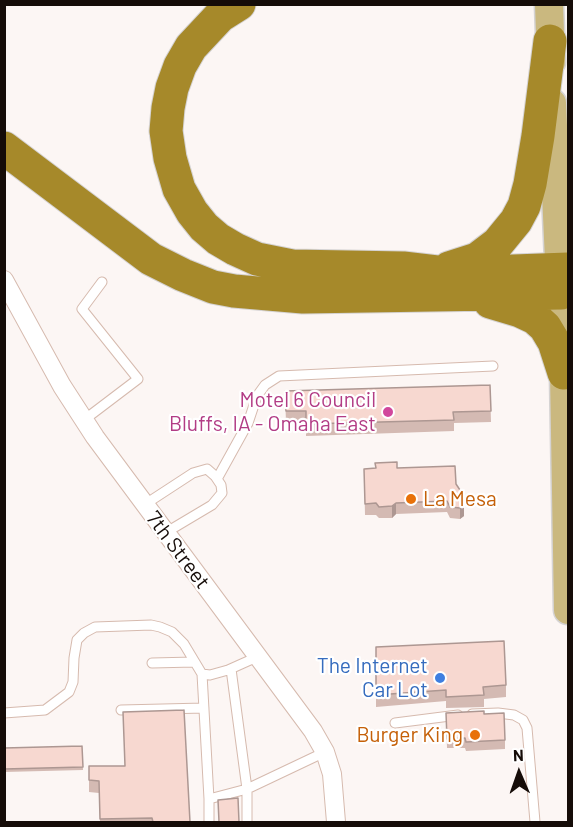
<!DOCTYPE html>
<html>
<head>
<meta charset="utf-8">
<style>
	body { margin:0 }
	#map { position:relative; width:573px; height:827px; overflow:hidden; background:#fcf6f4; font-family:Barlow,sans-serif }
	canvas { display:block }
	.frame { position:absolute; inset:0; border:6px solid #150c08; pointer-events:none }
	.north { position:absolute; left:489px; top:743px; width:60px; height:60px; -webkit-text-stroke:4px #fff; paint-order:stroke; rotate:358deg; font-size:16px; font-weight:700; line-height:24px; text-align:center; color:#150c08 }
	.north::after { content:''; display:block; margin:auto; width:21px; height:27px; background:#150c08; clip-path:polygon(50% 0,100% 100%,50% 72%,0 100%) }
</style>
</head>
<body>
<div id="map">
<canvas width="573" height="827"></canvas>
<div class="frame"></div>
<div class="north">N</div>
</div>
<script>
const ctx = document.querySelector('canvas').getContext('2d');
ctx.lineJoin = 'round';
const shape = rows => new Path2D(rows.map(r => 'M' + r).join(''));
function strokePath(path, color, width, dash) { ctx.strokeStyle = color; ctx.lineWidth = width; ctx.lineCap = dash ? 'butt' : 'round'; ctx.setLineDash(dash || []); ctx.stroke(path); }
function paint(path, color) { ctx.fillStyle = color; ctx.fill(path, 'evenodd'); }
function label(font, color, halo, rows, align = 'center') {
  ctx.font = font + ' Barlow,sans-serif'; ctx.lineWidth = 4.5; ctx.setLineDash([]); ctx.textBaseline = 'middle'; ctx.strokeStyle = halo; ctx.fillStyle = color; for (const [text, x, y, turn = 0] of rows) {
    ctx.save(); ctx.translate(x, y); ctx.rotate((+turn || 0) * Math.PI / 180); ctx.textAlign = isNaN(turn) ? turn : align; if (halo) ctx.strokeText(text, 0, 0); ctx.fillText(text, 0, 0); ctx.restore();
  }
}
const service = shape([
	[84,420,138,379,82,309,102,282],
	[217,479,248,423,257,396,265,385,279,376,493,366],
	[144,505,193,473,207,469,215,476,221,485,222,493,212,505,165,533],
	[152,663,194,662],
	[231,669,247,789,247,822],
	[202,674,210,675,228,670,257,657],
	[121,710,204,708],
	[4,713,45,710,69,692,73,682,74,658,77,640,84,633,95,627,151,625,160,627,172,632,184,644,202,674,209,799],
	[472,714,498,713,514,715,523,720,527,728,535,822],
	[395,723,458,715],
	[209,822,209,799,247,789,325,752]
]);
const minor = shape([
	[4,280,62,386,95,437,313,731,325,752,332,774,336,822]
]);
const primary = shape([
	[549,4,551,62],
	[552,103,564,373,568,610]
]);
const motorway = shape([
	[239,4,220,16,191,47,180,66,172,88,168,108,166,131,170,158,179,189,192,212,204,227,218,239,235,249,257,259,292,266,403,268,437,272,487,272,568,269],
	[4,148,151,259,183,275,213,287,234,291,303,297,561,293],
	[449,268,477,259,498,243,516,221,524,206,530,184,538,136,550,41],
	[490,302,520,311,535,318,545,327,554,342,564,373]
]);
strokePath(service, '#d6baae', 11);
strokePath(minor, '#d6baae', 20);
strokePath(primary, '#d5d3d3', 31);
strokePath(motorway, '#d5d3d3', 35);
strokePath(service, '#fff', 9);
strokePath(minor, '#fff', 18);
strokePath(primary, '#cab87f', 28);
strokePath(motorway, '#a6892a', 33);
paint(shape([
	[490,385,491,422,454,423,454,431,306,436,306,423,286,423,285,391],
	[397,468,456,484,464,516,460,519,450,518,447,512,396,514,392,518,379,518,376,515,365,515,364,469],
	[376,647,506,685,506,697,484,699,484,707,446,708,446,701,376,707],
	[123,712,190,822,100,822,99,793,89,792,89,766,125,766],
	[446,713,484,714,505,740,505,749,466,751,465,748,447,748],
	[82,746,83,770,4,772,4,748]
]), '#d4bab3');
paint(shape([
	[464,496,464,516,460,519,460,508],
	[396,503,396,514,392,518,392,506]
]), '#ad9792');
const building = shape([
	[490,385,491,411,453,412,454,420,306,424,306,411,286,411,285,391,490,385],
	[397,462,397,468,455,466,456,484,464,496,464,504,460,508,450,507,447,501,396,503,392,506,379,507,376,503,365,504,364,469,376,468,375,463,397,462],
	[504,641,506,685,483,687,484,695,446,697,446,690,376,695,376,647,504,641],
	[184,710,190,822,153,822,152,818,100,819,99,781,89,780,89,766,125,766,123,712,184,710],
	[484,711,484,714,504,713,505,740,466,742,465,738,447,739,446,713,484,711],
	[82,746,83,767,4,769,4,748,82,746],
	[238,798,239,822,219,822,218,800,238,798]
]);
paint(building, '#f7d8d0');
strokePath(building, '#ad9792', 1.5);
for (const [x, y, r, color] of [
	[388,412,6,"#d1479c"],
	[411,499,6,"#e8710a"],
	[440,678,6,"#3f7fe0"],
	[475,735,6,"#e8710a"]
]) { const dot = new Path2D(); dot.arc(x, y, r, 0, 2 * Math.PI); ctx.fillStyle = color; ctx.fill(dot); strokePath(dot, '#fff', 2); }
label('21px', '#b23c85', '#fff', [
	["Motel 6 Council",376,400],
	["Bluffs, IA - Omaha East",376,424]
], 'right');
label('21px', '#c56008', '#fff', [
	["La Mesa",423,499],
	["Burger King",463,735,"right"]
], 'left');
label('21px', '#150c08', '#fff', [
	["7th Street",178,550,53]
]);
label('21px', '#366cbe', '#fff', [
	["The Internet",428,666],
	["Car Lot",428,690]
], 'right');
</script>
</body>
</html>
